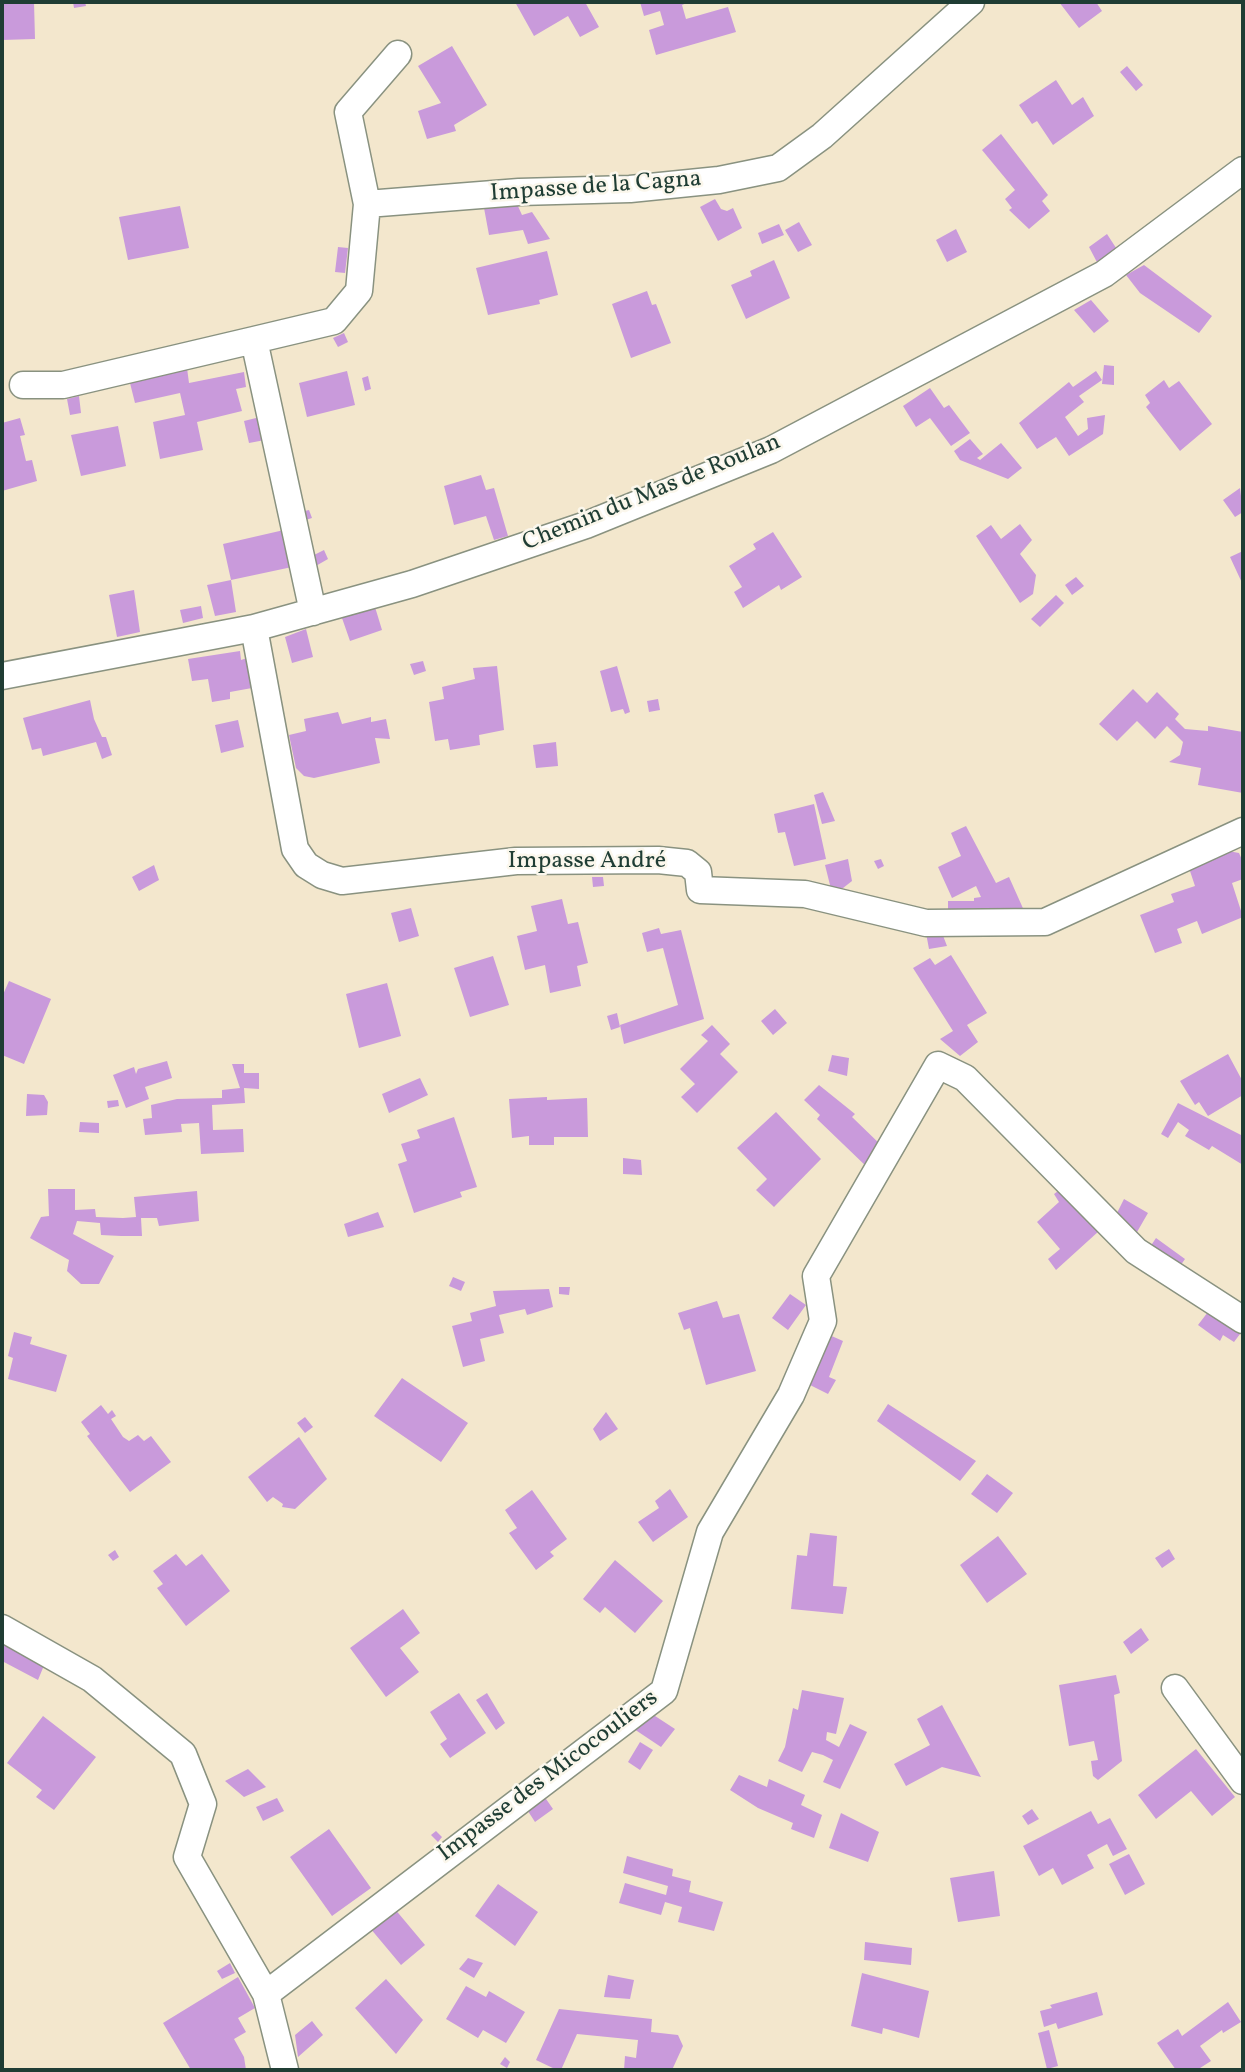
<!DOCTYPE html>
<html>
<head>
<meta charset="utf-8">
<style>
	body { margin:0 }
	#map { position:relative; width:1245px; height:2072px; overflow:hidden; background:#f3e7cd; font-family:Vollkorn,serif }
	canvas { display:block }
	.frame { position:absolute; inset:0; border:4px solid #1f3d34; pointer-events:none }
</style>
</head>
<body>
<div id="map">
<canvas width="1245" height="2072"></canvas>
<div class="frame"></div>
</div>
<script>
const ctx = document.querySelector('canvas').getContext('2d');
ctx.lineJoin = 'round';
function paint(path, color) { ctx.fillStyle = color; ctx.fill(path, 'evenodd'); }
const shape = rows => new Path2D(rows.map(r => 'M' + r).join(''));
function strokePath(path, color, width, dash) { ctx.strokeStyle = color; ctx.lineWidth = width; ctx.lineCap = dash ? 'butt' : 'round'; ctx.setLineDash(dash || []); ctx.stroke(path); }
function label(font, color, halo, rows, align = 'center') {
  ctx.font = font + ' Vollkorn,serif'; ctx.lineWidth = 5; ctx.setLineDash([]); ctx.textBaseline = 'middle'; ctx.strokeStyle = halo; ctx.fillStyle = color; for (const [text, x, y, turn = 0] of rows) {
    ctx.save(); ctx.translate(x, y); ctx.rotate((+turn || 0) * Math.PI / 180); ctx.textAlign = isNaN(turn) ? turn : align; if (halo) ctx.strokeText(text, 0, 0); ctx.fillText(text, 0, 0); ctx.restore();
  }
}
paint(shape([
	[2,2,34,2,35,39,2,40],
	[73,2,85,2,86,6,74,8],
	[515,2,585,2,599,27,580,37,568,16,534,36],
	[640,2,689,2,682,5,686,19,728,7,736,32,656,55,649,30,664,25,660,11,644,16],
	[1059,2,1096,2,1102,11,1079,28],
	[452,46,487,105,454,125,456,131,427,139,418,111,441,103,418,66],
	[1127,66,1143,85,1136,91,1120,72],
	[1056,80,1072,105,1083,97,1094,116,1053,145,1037,121,1032,124,1019,105],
	[1001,134,1048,195,1042,201,1050,211,1029,229,1009,210,1012,208,1005,199,1015,190,982,150],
	[715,199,721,209,727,211,733,208,742,228,718,241,700,207],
	[517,204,522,215,532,212,550,239,528,244,523,230,489,235,484,208],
	[180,206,189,248,128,260,119,217],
	[799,222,812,245,798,252,785,230],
	[779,224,784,235,762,244,758,233],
	[956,229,967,252,947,262,936,240],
	[1107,234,1120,254,1099,266,1089,247],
	[338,247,348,248,345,273,335,272],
	[547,251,558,295,539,300,540,304,488,315,476,268],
	[774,260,790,298,746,319,731,285,752,276,750,271],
	[1144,265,1212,316,1199,333,1140,293,1126,275],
	[647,291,652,305,656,304,671,343,631,358,612,304],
	[1091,300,1109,321,1094,333,1074,310],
	[344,333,348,342,338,347,333,338],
	[1104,365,1114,366,1114,385,1102,384],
	[187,368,189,383,244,372,246,387,236,389,242,411,197,422,203,450,160,459,153,422,185,415,180,393,135,403,130,383],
	[347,371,355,405,307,417,299,383],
	[1096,371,1102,380,1079,396,1084,402,1065,417,1078,436,1088,429,1087,418,1105,415,1103,434,1069,456,1056,437,1037,449,1019,423,1069,382,1073,387],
	[368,376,371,389,365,391,362,378],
	[1164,380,1169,388,1179,381,1212,424,1180,451,1146,407,1150,403,1145,395],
	[930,388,944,408,949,405,970,433,951,446,930,418,916,427,903,406],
	[79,396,81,413,70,415,67,399],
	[260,417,265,440,249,443,244,421],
	[20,418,25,435,20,436,26,461,32,460,37,481,2,491,2,423],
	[118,426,126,466,81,476,71,435],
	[970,439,983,454,977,458,980,460,1001,443,1022,468,1008,479,960,460,954,451],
	[481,475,486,490,494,488,508,536,494,540,486,516,454,525,444,486],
	[1240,488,1243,512,1235,517,1223,500],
	[309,510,312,518,299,522,296,513],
	[1020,524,1032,540,1020,554,1036,575,1033,594,1020,603,976,536,991,525,1001,539],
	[284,530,292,567,231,580,223,544],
	[773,532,802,577,781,590,779,585,743,608,734,592,742,587,729,566,756,549,753,544],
	[324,550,328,559,314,567,310,557],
	[1243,551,1243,585,1230,557],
	[1076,577,1084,586,1072,595,1065,585],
	[231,580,236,612,215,616,207,585],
	[134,590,140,632,117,637,109,595],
	[1056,595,1064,603,1040,627,1031,619],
	[201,606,203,618,183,623,180,610],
	[375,607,382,630,350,641,342,618],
	[306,629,313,657,292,663,285,637],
	[240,651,241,660,247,658,252,688,230,692,230,699,212,702,208,679,192,681,188,659],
	[423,661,426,671,414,675,410,664],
	[497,666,504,730,479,735,480,745,450,750,448,739,435,741,429,702,444,699,442,687,475,679,473,668],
	[617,666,629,708,630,712,625,714,623,709,611,712,600,671],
	[1133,689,1147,703,1157,692,1179,714,1175,719,1185,729,1208,731,1208,726,1243,732,1243,793,1198,785,1201,768,1169,762,1180,755,1183,742,1167,726,1155,739,1137,721,1117,741,1099,724],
	[658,699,660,710,649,712,647,701],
	[90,700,94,719,102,737,106,737,112,755,102,759,96,742,43,756,41,748,32,750,23,718],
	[338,712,342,724,371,717,371,722,386,719,390,739,375,738,380,763,314,778,304,776,296,768,289,735,306,731,304,719],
	[238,720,244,747,221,753,215,725],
	[556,742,558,766,536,768,533,745],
	[823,792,835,821,822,824,814,795],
	[814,804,826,859,794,866,785,832,778,833,774,814],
	[966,826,996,883,1009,877,1026,915,948,920,948,901,974,901,974,898,981,897,976,886,952,898,938,867,961,856,951,833],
	[1217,849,1239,853,1243,862,1243,879,1232,883,1243,917,1202,934,1197,921,1177,929,1182,943,1155,953,1140,915,1174,902,1171,894,1195,886,1188,865],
	[848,859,852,881,838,892,831,889,825,865],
	[881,859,884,866,878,869,874,861],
	[154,865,159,880,139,891,132,877],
	[592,877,603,877,604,886,593,887],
	[562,899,568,924,578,922,588,963,577,966,581,986,550,993,545,965,525,970,517,936,537,931,531,906],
	[411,908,419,936,399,942,391,913],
	[659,928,661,934,681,930,704,1019,624,1044,620,1025,678,1005,663,948,647,952,642,933],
	[926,933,942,933,947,946,929,949],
	[951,955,987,1013,967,1025,978,1042,960,1056,940,1039,953,1031,913,968,930,958,935,965],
	[493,956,509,1005,470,1017,454,968],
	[9,981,51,999,24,1064,2,1055,2,997],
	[387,983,401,1036,359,1048,346,994],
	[775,1009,787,1023,773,1035,761,1021],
	[617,1013,620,1027,611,1030,607,1016],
	[712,1025,730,1044,720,1054,738,1072,697,1113,681,1097,695,1084,680,1069,708,1041,701,1035],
	[1228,1054,1243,1082,1243,1095,1208,1116,1199,1102,1195,1105,1180,1081],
	[832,1055,849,1058,847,1076,828,1071],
	[167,1061,172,1078,145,1087,149,1099,126,1108,113,1075,134,1067,136,1074,138,1069],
	[232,1064,244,1064,244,1073,259,1073,259,1089,244,1088,245,1103,212,1105,213,1130,243,1129,244,1152,201,1154,199,1123,181,1124,182,1132,145,1135,143,1119,152,1118,151,1105,177,1099,222,1098,222,1090,240,1088],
	[420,1078,428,1095,389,1113,382,1094],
	[819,1085,855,1114,852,1117,883,1147,869,1169,817,1119,820,1115,804,1100],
	[27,1094,44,1095,48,1102,47,1115,26,1116],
	[547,1097,547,1100,587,1098,588,1137,554,1137,554,1145,529,1145,529,1136,512,1138,509,1099],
	[118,1100,119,1106,108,1108,107,1101],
	[1178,1103,1243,1136,1243,1165,1212,1146,1209,1150,1185,1136,1189,1130,1178,1122,1168,1138,1161,1134],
	[776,1112,821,1159,774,1207,756,1190,767,1179,737,1148],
	[454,1117,477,1187,460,1192,462,1197,414,1213,398,1164,407,1161,401,1144,420,1138,417,1130],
	[80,1122,99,1123,99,1133,79,1132],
	[623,1158,641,1160,642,1175,623,1174],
	[48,1189,75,1189,75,1210,95,1209,96,1217,123,1218,136,1217,134,1197,197,1191,199,1221,159,1226,157,1218,141,1218,142,1236,121,1236,101,1235,100,1223,77,1221,73,1234,114,1256,99,1284,81,1284,67,1271,69,1260,30,1238,41,1217,49,1216],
	[1061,1189,1099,1231,1056,1270,1048,1259,1060,1249,1037,1222,1059,1202,1054,1194],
	[1124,1199,1148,1213,1137,1232,1132,1234,1114,1219],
	[378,1212,384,1227,348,1237,344,1224],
	[1156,1238,1185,1259,1178,1269,1150,1247],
	[453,1277,465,1282,461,1291,449,1286],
	[559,1287,570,1287,569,1295,559,1294],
	[549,1289,553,1307,527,1315,525,1309,499,1315,504,1333,480,1339,485,1361,463,1367,452,1326,472,1321,470,1313,496,1306,493,1291],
	[790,1294,806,1305,788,1330,772,1318],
	[717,1301,723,1318,739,1314,756,1371,706,1385,690,1328,684,1330,678,1313],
	[1211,1308,1243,1330,1234,1342,1223,1335,1220,1341,1198,1325],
	[14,1332,32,1337,30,1344,67,1355,56,1392,8,1379,13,1358,8,1356],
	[827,1334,843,1341,829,1377,836,1380,828,1394,808,1384],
	[402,1378,468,1423,441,1462,374,1416],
	[888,1404,976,1461,960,1481,877,1421],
	[101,1405,108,1414,112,1410,116,1416,111,1419,123,1437,129,1441,138,1435,144,1441,151,1436,171,1462,130,1492,87,1436,90,1434,81,1422],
	[606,1412,618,1429,600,1441,593,1429],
	[305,1417,313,1427,305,1433,297,1423],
	[299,1437,327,1479,295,1509,282,1507,283,1504,273,1497,267,1502,248,1477],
	[987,1474,1013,1493,997,1513,971,1494],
	[670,1489,688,1517,653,1542,638,1522,659,1508,655,1501],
	[532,1490,567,1539,550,1552,554,1556,536,1570,509,1533,517,1528,505,1510],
	[810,1533,837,1536,833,1586,847,1587,843,1614,791,1609,797,1555,807,1556],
	[998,1536,1027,1574,987,1603,960,1565],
	[1169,1549,1175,1559,1162,1568,1155,1558],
	[115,1550,119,1557,113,1561,108,1555],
	[176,1554,186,1566,202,1554,230,1591,186,1626,157,1588,163,1584,153,1571],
	[615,1560,663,1601,635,1633,605,1607,600,1613,583,1599],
	[403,1609,420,1633,400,1648,419,1672,386,1697,350,1648],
	[1141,1628,1149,1640,1131,1654,1123,1642],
	[2,1639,45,1663,38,1680,2,1661],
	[1116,1675,1120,1693,1114,1695,1122,1761,1098,1780,1093,1776,1091,1761,1098,1760,1094,1741,1069,1746,1059,1685],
	[802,1690,844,1698,836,1734,827,1732,826,1740,839,1747,850,1724,867,1732,840,1789,823,1782,833,1760,823,1755,812,1752,802,1772,778,1761,785,1747,793,1708,798,1710],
	[459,1693,486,1733,450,1758,440,1744,447,1739,430,1712],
	[487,1693,505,1723,496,1730,476,1700],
	[942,1705,981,1777,942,1767,906,1786,894,1764,930,1745,917,1719],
	[652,1714,675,1729,661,1747,631,1727],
	[43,1716,96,1757,54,1810,36,1797,42,1790,7,1763],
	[640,1742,653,1750,640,1770,628,1762],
	[1196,1749,1235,1797,1212,1816,1191,1791,1156,1819,1138,1795],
	[248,1769,266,1787,244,1797,225,1781],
	[739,1775,767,1787,769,1779,805,1795,801,1805,822,1815,814,1838,791,1829,793,1823,758,1808,730,1790],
	[544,1796,553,1809,535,1822,526,1808],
	[277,1798,284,1811,263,1821,256,1807],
	[1032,1809,1039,1819,1028,1825,1022,1816],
	[1091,1811,1098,1824,1110,1818,1127,1849,1113,1856,1107,1844,1087,1855,1094,1868,1062,1885,1053,1868,1039,1876,1023,1846],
	[841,1813,879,1832,868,1862,829,1848],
	[329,1829,371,1888,332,1916,290,1857],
	[436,1831,442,1837,438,1842,431,1835],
	[1129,1854,1145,1884,1125,1895,1109,1864],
	[627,1856,673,1869,672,1876,691,1881,689,1892,723,1902,714,1931,678,1922,682,1907,665,1902,661,1915,619,1903,625,1883,666,1895,668,1886,623,1873],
	[994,1871,1000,1916,958,1922,950,1878],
	[498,1884,538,1912,515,1946,475,1916],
	[394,1908,425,1945,401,1965,370,1928],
	[865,1942,912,1948,911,1965,864,1960],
	[468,1958,483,1963,474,1978,459,1969],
	[230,1963,235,1973,222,1979,217,1971],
	[862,1973,929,1991,919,2038,883,2028,882,2034,851,2026],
	[608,1975,634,1980,630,1999,604,1997],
	[238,1977,255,2008,238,2018,246,2032,234,2039,244,2057,246,2070,191,2070,163,2023],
	[386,1979,423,2020,396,2054,355,2008],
	[466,1986,486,1997,489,1991,525,2012,506,2043,483,2030,478,2038,446,2019],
	[1097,1992,1103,2015,1058,2029,1056,2023,1044,2027,1040,2011,1052,2008,1050,2005],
	[1228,2002,1241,2022,1223,2033,1222,2030,1200,2046,1211,2061,1197,2070,1176,2070,1157,2043,1178,2029,1182,2036],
	[559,2009,652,2019,651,2032,678,2035,683,2046,672,2070,624,2070,625,2056,636,2058,638,2040,577,2034,561,2070,557,2070,536,2060],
	[312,2021,323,2035,298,2057,295,2035],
	[1049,2030,1058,2066,1047,2069,1038,2033],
	[505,2057,510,2062,507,2068,500,2064]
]), '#c99adb');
const minor = shape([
	[367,204,348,112,398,54],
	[254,340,334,321,359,291,367,204,519,192,630,189,719,180,778,168,822,136,971,2],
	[23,385,63,385,254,340,313,612],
	[254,628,295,849,306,865,322,875,342,881,516,861,658,860,687,863,698,872,700,890,805,894,926,923,1045,922,1243,831],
	[2,676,254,628,412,584,586,525,771,450,1104,274,1243,170],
	[2,1628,92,1679,183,1754,203,1804,187,1857,266,1994,285,2070],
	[1175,1688,1243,1781],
	[266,1994,664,1691,710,1532,791,1395,823,1321,816,1276,938,1065,965,1078,1136,1251,1243,1320]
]);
strokePath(minor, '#899280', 29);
strokePath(minor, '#fff', 26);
label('24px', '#1f3d34', '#fbf7ec', [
	["Impasse de la Cagna",596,188,-4],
	["Chemin du Mas de Roulan",652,494,-22],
	["Impasse André",587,863],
	["Impasse des Micocouliers",549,1777,-37]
]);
</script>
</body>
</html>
